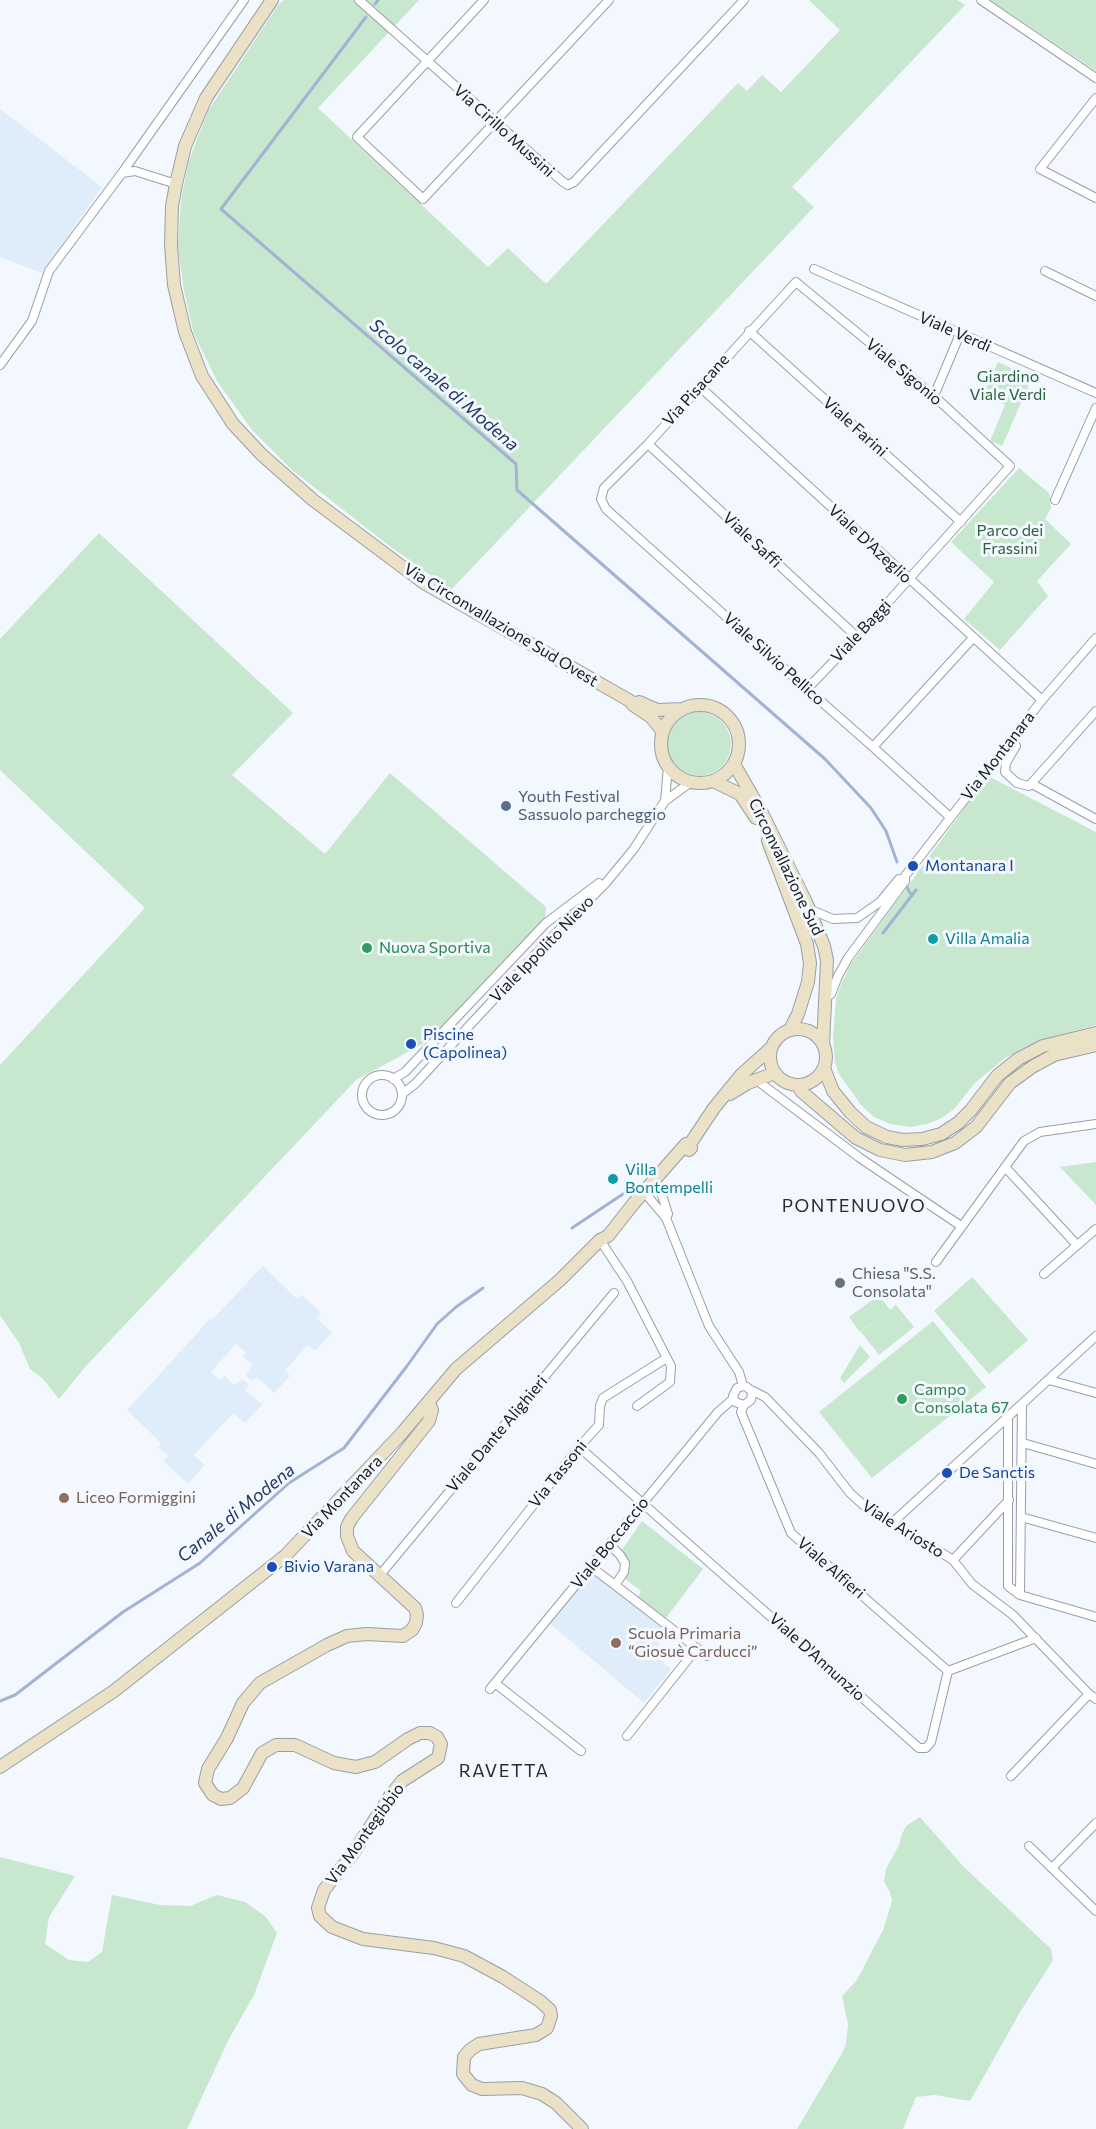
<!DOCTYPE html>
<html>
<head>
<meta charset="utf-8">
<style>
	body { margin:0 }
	canvas { display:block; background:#f3f8fe }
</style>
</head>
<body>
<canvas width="1096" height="2129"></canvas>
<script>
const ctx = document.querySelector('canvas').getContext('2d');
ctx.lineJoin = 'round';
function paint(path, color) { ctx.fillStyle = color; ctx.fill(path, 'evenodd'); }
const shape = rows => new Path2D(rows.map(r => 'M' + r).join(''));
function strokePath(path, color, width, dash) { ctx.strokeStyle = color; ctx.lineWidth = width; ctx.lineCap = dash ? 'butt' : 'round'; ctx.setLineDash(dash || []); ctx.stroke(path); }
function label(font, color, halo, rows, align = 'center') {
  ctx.font = font + ' Commissioner,sans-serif'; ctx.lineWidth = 6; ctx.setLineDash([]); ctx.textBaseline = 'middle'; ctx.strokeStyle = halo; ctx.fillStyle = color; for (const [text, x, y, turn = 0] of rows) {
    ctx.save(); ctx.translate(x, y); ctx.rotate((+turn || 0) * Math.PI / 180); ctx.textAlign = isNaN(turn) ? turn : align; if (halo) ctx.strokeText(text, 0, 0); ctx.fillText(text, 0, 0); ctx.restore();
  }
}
paint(shape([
	[0,109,102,187,42,273,0,257],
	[263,1266,297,1299,302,1295,321,1313,316,1318,332,1333,315,1351,308,1345,285,1370,290,1376,274,1393,257,1377,252,1381,246,1376,252,1365,243,1357,246,1353,236,1344,211,1372,220,1380,225,1376,234,1385,243,1379,249,1385,245,1390,262,1405,245,1423,233,1413,194,1455,205,1465,188,1484,163,1461,168,1456,158,1447,161,1443,127,1410,210,1319,212,1320],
	[594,1572,668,1633,652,1653,671,1669,644,1703,549,1623]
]), '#dfecf9');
paint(shape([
	[284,0,419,0,318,108,488,267,508,248,546,284,738,83,747,91,762,75,781,92,840,30,809,0,957,0,965,5,792,187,814,207,451,590,391,547,292,470,252,430,217,381,194,334,184,291,178,247,181,200,189,160,208,111,278,5],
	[990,0,1096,0,1096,71],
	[998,362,1026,375,1028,371,1034,373,1002,446,990,441,1005,405,983,396],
	[1019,468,1049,493,1051,508,1045,519,1071,544,1037,581,1048,596,1000,650,964,619,994,582,951,542],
	[99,533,293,713,232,775,325,854,390,773,546,907,544,930,454,1027,356,1080,86,1366,59,1399,42,1378,30,1369,19,1343,0,1315,0,1065,145,908,0,770,0,639],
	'667 744a32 32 0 1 1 64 0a32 32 0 1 1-64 0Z',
	[988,776,1096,832,1096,1025,1040,1040,1005,1058,974,1084,954,1109,942,1118,927,1124,911,1127,890,1124,874,1117,861,1105,839,1074,835,1063,833,1036,836,999,841,984,851,964],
	[1096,1162,1096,1205,1060,1167],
	[972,1277,1028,1340,989,1374,934,1311],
	[879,1295,890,1310,896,1305,914,1327,879,1355,861,1332,877,1319,860,1332,849,1317],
	[933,1321,986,1387,872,1478,819,1412],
	[860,1345,870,1357,844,1383,840,1378],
	[642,1521,703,1569,666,1618,638,1597,641,1591,625,1579,628,1571,621,1551],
	[920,1817,963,1866,1051,1949,1053,1960,1019,2014,970,2101,935,2095,916,2097,903,2129,797,2129,841,2055,846,2044,848,2024,842,1996,857,1980,883,1930,892,1901,890,1892,884,1882,886,1869,899,1845,902,1834,906,1826],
	[0,1857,75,1876,49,1917,45,1944,69,1960,88,1962,102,1952,112,1895,160,1905,190,1906,217,1895,245,1902,266,1917,277,1933,254,1995,229,2039,187,2129,0,2129]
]), '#c7e7ce');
strokePath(shape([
	[375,4,378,0],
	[366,17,221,209,516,464,517,490,825,759,871,808,886,831,897,862],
	[906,886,912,896],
	[883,933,916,890],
	[572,1228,629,1190],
	[0,1701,15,1695,123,1612,200,1563,289,1483,344,1448,407,1366,437,1324,456,1307,483,1288]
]), '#a2b3d3', 3);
const street = shape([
	[359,0,563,182,568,185,574,182,744,0],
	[484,0,357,137,423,199,609,0],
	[981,0,1096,78],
	[1096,98,1040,169,1096,198],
	[122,173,135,171,176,184],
	[814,269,1096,393],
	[1045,271,1096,296],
	[749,331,961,522],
	[0,365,32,321,49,271,122,173,244,0],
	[699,386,1042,700],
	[934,396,960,334],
	[648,444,857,637],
	[1055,500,1096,408],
	[807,689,857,637,1010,466,934,396,796,282,648,444,604,488,601,499,606,509,807,689,873,747,950,817],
	[1012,738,1016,746,1006,763,1005,772,1017,783,1029,786,1096,711],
	[873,747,973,638],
	[1032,784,1096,819],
	[665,801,668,767],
	[809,909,833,919,857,918,880,902,899,879],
	[825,999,831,994,838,976,848,958,905,881,905,876,1042,700,1096,638],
	'362 1095a20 20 0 1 1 40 0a20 20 0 1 1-40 0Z',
	[393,1079,405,1072,546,923,599,883],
	[755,1079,860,1158,961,1226],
	[402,1094,415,1084,548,941,605,884,633,850,665,801,691,782],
	[1006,1168,1077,1245],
	[659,1186,668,1214,666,1218],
	[644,1192,666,1218,709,1326,739,1372,743,1386,747,1387,752,1392,751,1400,744,1405,735,1402,733,1396,737,1388,743,1386],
	[600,1240,627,1281,671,1366,670,1382,637,1406],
	[936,1262,1024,1141,1040,1132,1096,1124],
	[1044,1274,1096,1229],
	[1049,1380,1096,1393],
	[751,1390,765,1397,819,1453,850,1493,870,1511,934,1548,953,1560,972,1584,1013,1615,1089,1694,1096,1699],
	[744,1405,741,1412,791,1533,948,1671],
	[1008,1417,1008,1586,1020,1595,1096,1617],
	[1023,1443,1096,1464],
	[579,1447,919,1748,926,1748,931,1742,948,1671,1036,1638],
	[1021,1517,1096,1538],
	[892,1523,1096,1336],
	[953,1560,1009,1500],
	[591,1567,615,1585,624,1572,625,1563,620,1555,609,1544],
	[380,1575,614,1293],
	[615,1585,707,1656],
	[1020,1595,1022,1404],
	[456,1603,579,1447,599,1425,600,1406,603,1398,665,1359],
	[495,1683,581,1751],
	[490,1689,718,1412,733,1399],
	[627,1736,697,1648],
	[1011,1776,1089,1694],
	[1029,1846,1096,1911],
	[1052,1868,1096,1823]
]);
const secondary = shape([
	[272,0,206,98,185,146,176,184,172,206,171,245,174,285,185,332,202,376,233,424,262,455,313,500,424,583,632,702,633,705,651,717,663,732],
	[639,702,657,710,682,709],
	'661 744a39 39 0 1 1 78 0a39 39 0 1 1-78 0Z',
	[734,764,761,811,806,902,824,946,827,960,823,1045],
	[713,781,740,794,756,818],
	[768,841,807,944,810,963,808,982,798,1014,790,1030],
	'770 1057a28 28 0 1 1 56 0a28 28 0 1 1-56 0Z',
	[824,1068,833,1091,850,1112,866,1127,887,1137,903,1140,922,1139,941,1134,958,1123,971,1110,997,1076,1018,1059,1043,1046,1096,1033],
	[797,1085,802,1092,856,1138,880,1150,905,1155,932,1152,955,1143,976,1127,1010,1083,1032,1067,1054,1055,1096,1045],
	[730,1094,748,1083,775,1073],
	[689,1150,691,1148,690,1144,714,1108,741,1075,771,1048],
	[429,1403,432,1410,429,1421,351,1519,347,1527,347,1536,353,1551,415,1608,417,1615,416,1623,412,1630,403,1636,367,1634,347,1636,327,1645,260,1683,243,1703,227,1738,208,1769,205,1783,213,1795,221,1799,230,1798,243,1788,262,1753,276,1745,295,1745,334,1763,356,1767,375,1762,408,1739,420,1733,430,1733,437,1737,441,1744,438,1758,402,1781,390,1796,354,1852,324,1890,318,1908,320,1916,332,1927,363,1939,434,1948,464,1956,503,1977,540,2001,550,2010,551,2016,547,2028,536,2035,479,2044,470,2050,464,2057,463,2074,472,2085,482,2089,522,2088,542,2094,556,2103,582,2129],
	[0,1767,114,1691,285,1556,402,1433,456,1369,560,1280,600,1240,608,1236,634,1203,686,1144,690,1144]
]);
strokePath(street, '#999fa6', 10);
strokePath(secondary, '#999fa6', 14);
strokePath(street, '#fff', 8);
strokePath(secondary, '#eae1c6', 12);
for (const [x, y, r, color] of [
	[506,806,6,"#5c6f8a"],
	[913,866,6,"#1a4fb4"],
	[933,939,6,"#0f9aa8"],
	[367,948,6,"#2e9e5b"],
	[411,1044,6,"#1a4fb4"],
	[613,1179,6,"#0f9aa8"],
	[840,1283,6,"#6b7280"],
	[902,1399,6,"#2e9e5b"],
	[947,1473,6,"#1a4fb4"],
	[64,1498,6,"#8d6e63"],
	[272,1567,6,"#1a4fb4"],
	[616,1643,6,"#8d6e63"]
]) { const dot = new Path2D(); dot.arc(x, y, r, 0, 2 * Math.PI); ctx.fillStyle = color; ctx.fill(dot); strokePath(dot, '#f3f8fe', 2); }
label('16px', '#181b1d', '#f3f8fe', [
	["Via Cirillo Mussini",504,131,42],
	["Viale Verdi",955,332,24],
	["Viale Sigonio",904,372,40],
	["Via Pisacane",696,390,-48],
	["Viale Farini",855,427,42],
	["Viale Saffi",752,540,43],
	["Viale D'Azeglio",870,544,43],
	["Via Circonvallazione Sud Ovest",501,625,31],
	["Viale Baggi",861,631,-47],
	["Viale Silvio Pellico",774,659,42],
	["Via Montanara",998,756,-52],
	["Circonvallazione Sud",786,867,64],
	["Viale Ippolito Nievo",542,949,-46],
	["Viale Dante Alighieri",497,1434,-50],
	["Via Tassoni",558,1474,-51],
	["Via Montanara",342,1497,-46],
	["Viale Ariosto",903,1529,32],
	["Viale Boccaccio",610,1543,-51],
	["Viale Alfieri",831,1568,41],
	["Viale D'Annunzio",817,1657,42],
	["Via Montegibbio",365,1834,-54]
]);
label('16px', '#2e613e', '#f3f8fe', [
	["Giardino",1008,377],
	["Viale Verdi",1008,395],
	["Parco dei",1010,531],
	["Frassini",1010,549]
]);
label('16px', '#4e5e75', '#f3f8fe', [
	["Youth Festival",518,797],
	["Sassuolo parcheggio",518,815]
], 'left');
label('16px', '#164399', '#f3f8fe', [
	["Montanara I",925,866],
	["Piscine",423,1035],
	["(Capolinea)",423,1053],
	["De Sanctis",959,1473],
	["Bivio Varana",284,1567]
], 'left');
label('16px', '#0d838f', '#f3f8fe', [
	["Villa Amalia",945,939],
	["Villa",625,1170],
	["Bontempelli",625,1188]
], 'left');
label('16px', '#27864d', '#f3f8fe', [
	["Nuova Sportiva",379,948],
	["Campo",914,1390],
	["Consolata 67",914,1408]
], 'left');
label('16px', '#5b616d', '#f3f8fe', [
	["Chiesa \"S.S.",852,1274],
	["Consolata\"",852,1292]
], 'left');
label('16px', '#785e54', '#f3f8fe', [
	["Liceo Formiggini",76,1498],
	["Scuola Primaria",628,1634],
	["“Giosuè Carducci”",628,1652]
], 'left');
label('italic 18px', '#223863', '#f3f8fe', [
	["Scolo canale di Modena",444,385,41],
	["Canale di Modena",236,1513,-39]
]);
ctx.letterSpacing = '1.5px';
label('18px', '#282d32', '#f3f8fe', [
	["PONTENUOVO",854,1206],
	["RAVETTA",504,1771]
]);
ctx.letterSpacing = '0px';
</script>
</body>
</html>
